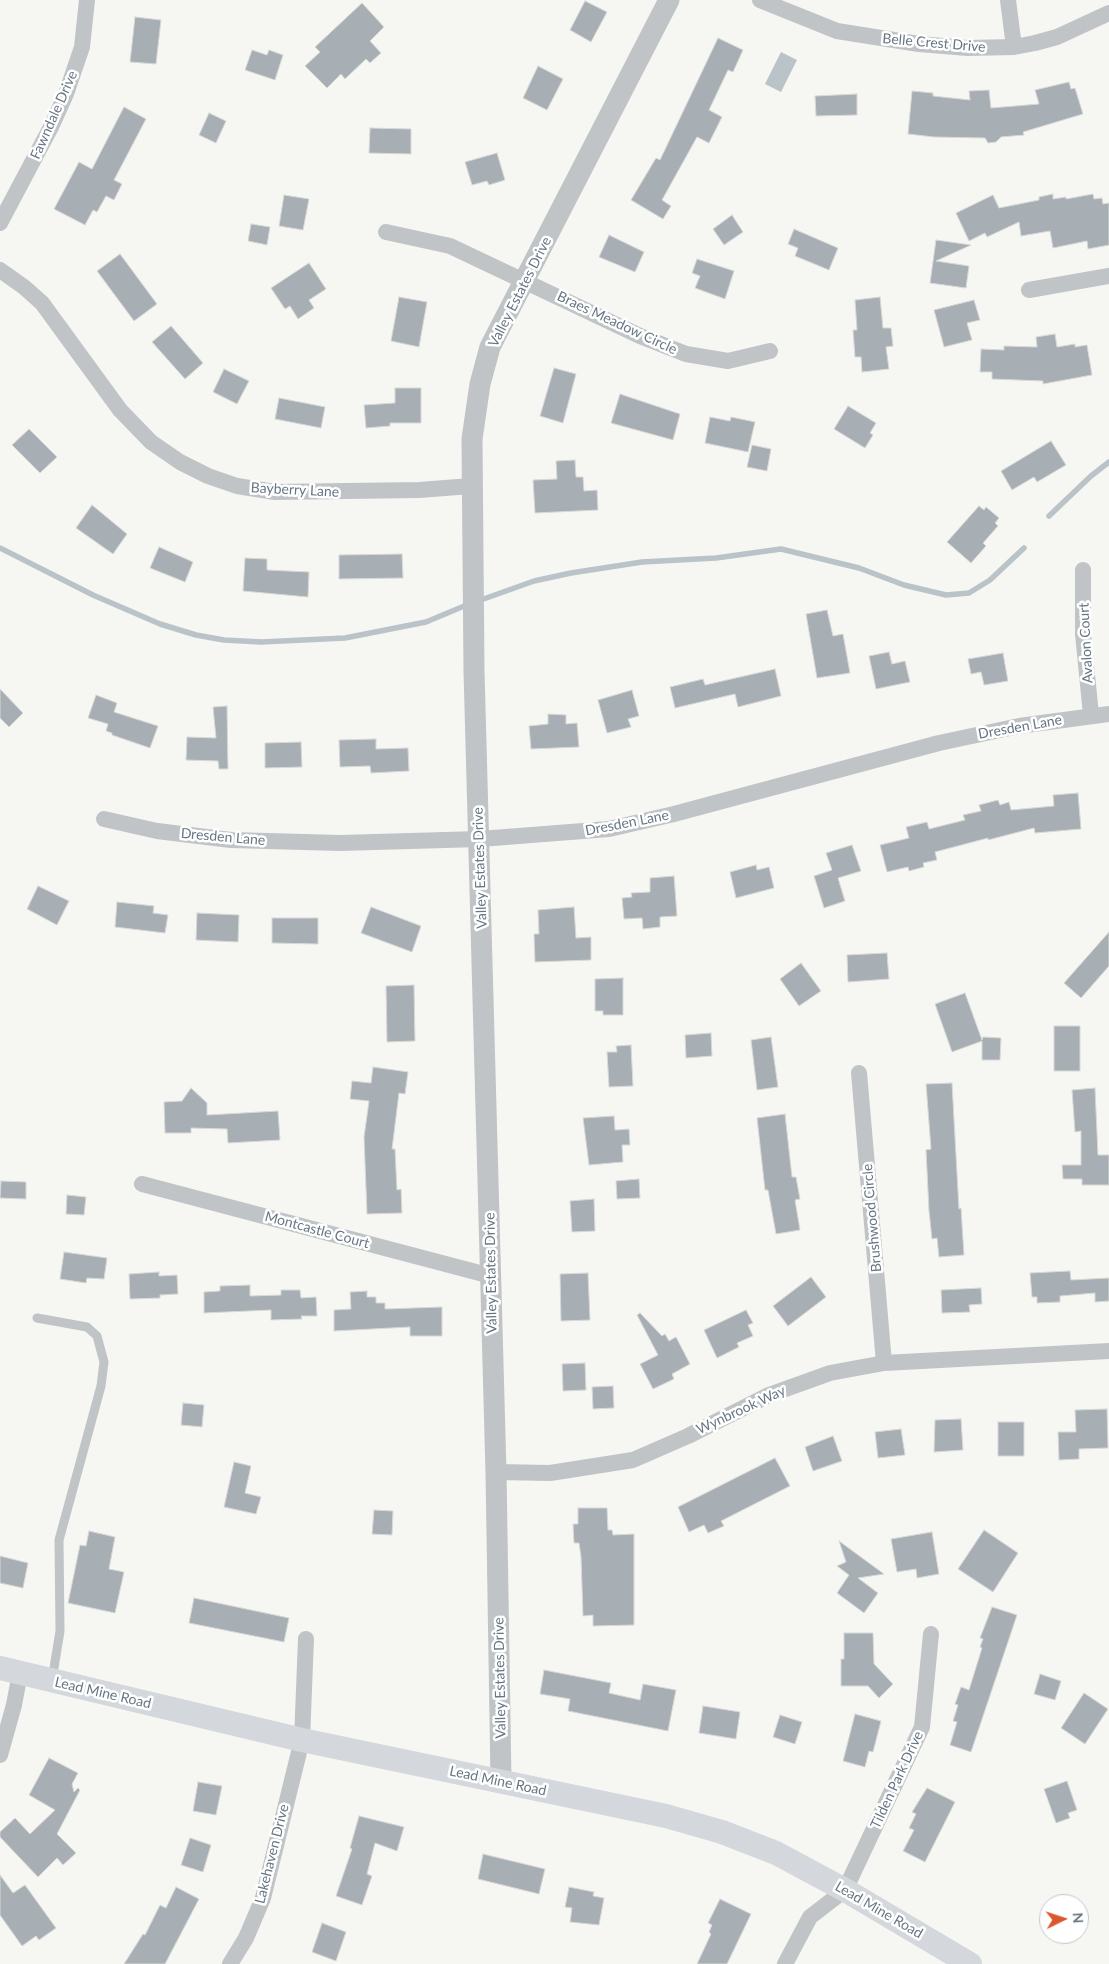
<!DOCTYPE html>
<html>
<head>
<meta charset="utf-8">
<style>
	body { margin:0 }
	#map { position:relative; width:1109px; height:1964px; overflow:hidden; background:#f6f6f3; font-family:Lato,sans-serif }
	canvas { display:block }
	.north { position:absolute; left:1039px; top:1894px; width:50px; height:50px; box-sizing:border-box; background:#fff; border:1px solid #c2c8cd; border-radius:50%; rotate:86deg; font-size:14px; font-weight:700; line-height:20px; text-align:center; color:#677683 }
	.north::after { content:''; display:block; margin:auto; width:18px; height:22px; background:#db582e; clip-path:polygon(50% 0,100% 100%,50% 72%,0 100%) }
</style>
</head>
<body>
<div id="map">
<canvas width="1109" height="1964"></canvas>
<div class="north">N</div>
</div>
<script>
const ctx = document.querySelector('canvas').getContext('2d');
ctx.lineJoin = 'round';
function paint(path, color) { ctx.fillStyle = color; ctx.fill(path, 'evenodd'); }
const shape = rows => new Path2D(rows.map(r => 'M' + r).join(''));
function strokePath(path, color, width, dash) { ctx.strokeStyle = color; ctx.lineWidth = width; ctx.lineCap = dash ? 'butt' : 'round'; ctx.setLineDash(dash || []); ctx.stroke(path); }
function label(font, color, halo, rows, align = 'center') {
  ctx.font = font + ' Lato,sans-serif'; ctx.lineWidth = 5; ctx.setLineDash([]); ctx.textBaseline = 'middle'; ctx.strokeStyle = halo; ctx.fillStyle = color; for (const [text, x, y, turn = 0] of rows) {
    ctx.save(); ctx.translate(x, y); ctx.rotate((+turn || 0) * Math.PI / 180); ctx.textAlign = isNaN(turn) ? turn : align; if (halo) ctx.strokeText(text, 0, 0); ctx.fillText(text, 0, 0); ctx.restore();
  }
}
paint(shape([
	[781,52,797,60,781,92,765,84]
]), '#b9c3c8');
strokePath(shape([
	[1049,516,1091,476,1109,462],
	[0,548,93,595,160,624,196,635,224,640,261,642,345,638,426,622,469,604],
	[478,601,534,581,571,573,642,562,716,558,781,549,859,568,904,585,946,595,969,593,990,580,1024,548]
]), '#b9c3c8', 5.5);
const building = shape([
	[585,1,607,12,591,42,570,30,585,1],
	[362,3,384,27,370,41,381,53,370,63,366,59,345,79,341,74,327,88,305,66,320,52,315,47,362,3],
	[135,17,161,20,156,64,130,62,135,17],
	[718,38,743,50,733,72,728,70,709,110,722,117,709,143,697,137,662,200,671,206,663,219,631,200,656,158,660,160,718,38],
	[252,50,267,55,269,50,283,55,275,80,245,70,252,50],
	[538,66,563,79,547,110,523,98,538,66],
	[1069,82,1071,89,1075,88,1083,114,1023,132,1024,135,1001,137,996,142,988,143,985,138,934,137,908,134,912,91,933,93,933,96,970,100,969,91,989,90,991,108,1039,104,1035,90,1069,82],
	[857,94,857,115,816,116,815,96,857,94],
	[124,107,146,119,114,180,122,184,114,200,106,196,97,212,93,210,85,225,54,209,79,162,92,169,124,107],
	[209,113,226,121,216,143,199,135,209,113],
	[370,128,411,129,411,154,369,153,370,128],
	[497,153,505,180,489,185,487,181,472,185,465,162,497,153],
	[1053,194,1053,199,1066,197,1066,199,1093,194,1094,199,1102,198,1103,204,1109,203,1109,245,1088,249,1087,241,1053,248,1050,231,1021,236,1019,222,987,237,985,233,969,241,956,213,993,195,999,208,1039,200,1039,197,1053,194],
	[284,195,309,199,303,230,279,226,284,195],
	[732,215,743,232,724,245,713,229,732,215],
	[251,224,270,227,267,245,248,241,251,224],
	[794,229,838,248,829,270,795,256,798,248,788,244,794,229],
	[609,235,644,252,635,272,599,257,609,235],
	[936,240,971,245,936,261,969,266,966,288,930,283,936,240],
	[120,254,157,304,134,321,97,271,120,254],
	[697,259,734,271,725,299,695,288,700,276,692,273,697,259],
	[309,263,326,289,309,300,314,308,298,319,290,306,285,309,271,288,309,263],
	[399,297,427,302,419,347,391,341,399,297],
	[880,297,883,328,891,328,893,346,886,347,889,369,862,372,861,357,855,357,853,330,857,330,855,300,880,297],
	[974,300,980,320,967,323,972,340,944,347,934,310,974,300],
	[171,326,203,363,185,379,152,342,171,326],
	[1055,334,1057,347,1075,344,1075,347,1087,345,1092,375,1043,384,1043,381,992,379,992,372,980,372,981,349,1004,350,1004,346,1037,347,1036,337,1055,334],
	[554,368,576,374,563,423,540,416,554,368],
	[224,369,249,381,237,404,213,392,224,369],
	[395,388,421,388,421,423,390,423,390,426,366,428,364,405,395,403,395,388],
	[620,394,680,414,673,440,611,423,620,394],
	[279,398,325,407,321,428,275,419,279,398],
	[848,406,876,423,870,433,873,435,865,448,834,429,848,406],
	[710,417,730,421,731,417,755,422,748,452,705,443,710,417],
	[29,429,57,457,40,473,12,445,29,429],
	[1051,441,1066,465,1037,482,1034,477,1012,490,1001,471,1051,441],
	[752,445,771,449,767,471,747,467,752,445],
	[575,460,576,477,583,477,584,491,597,490,598,510,535,513,533,480,557,479,556,461,575,460],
	[92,505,127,534,113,554,76,528,92,505],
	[979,506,984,510,986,507,999,518,995,523,998,526,983,543,986,546,971,563,947,542,979,506],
	[159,547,193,562,185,582,150,568,159,547],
	[402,554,403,578,339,579,339,555,402,554],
	[245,558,267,559,267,570,309,572,308,597,243,591,245,558],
	[827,610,833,636,843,634,850,673,817,678,806,614,827,610],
	[889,652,892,664,905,661,910,682,876,689,869,656,889,652],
	[1003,653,1008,681,984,685,981,672,971,674,968,659,1003,653],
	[775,669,781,696,738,707,735,694,675,708,670,687,703,679,705,685,775,669],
	[0,689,23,713,9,727,0,718,0,689],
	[632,690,639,716,628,719,631,727,607,733,598,700,632,690],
	[96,695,117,703,114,712,158,726,150,748,112,735,112,733,106,731,108,724,88,718,96,695],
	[227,706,228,769,219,769,218,761,186,760,187,737,216,738,213,707,227,706],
	[548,714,566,715,566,724,577,723,579,747,531,749,529,726,548,724,548,714],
	[376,739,376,749,408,748,409,771,371,773,370,766,340,767,339,740,376,739],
	[301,742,302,767,265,768,265,743,301,742],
	[1078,793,1081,829,1035,833,1034,828,988,840,988,838,935,852,937,860,923,863,924,867,909,871,908,867,887,872,880,845,909,838,906,827,927,822,929,829,965,820,963,815,981,811,979,805,998,800,1000,805,1009,802,1011,810,1054,806,1053,795,1078,793],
	[852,845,861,871,838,878,845,901,824,908,814,876,832,870,826,853,852,845],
	[756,865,757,870,769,867,774,888,736,898,730,872,756,865],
	[674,876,677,916,660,917,660,927,643,929,642,918,624,919,622,898,632,897,631,893,650,892,650,878,674,876],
	[38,886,69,901,57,925,27,909,38,886],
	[117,902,154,906,153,913,168,915,165,933,115,927,117,902],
	[371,907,421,926,412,952,361,933,371,907],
	[574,907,576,938,591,937,591,960,535,962,534,934,539,934,538,910,574,907],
	[197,913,239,915,238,942,196,940,197,913],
	[272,918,318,918,318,944,272,943,272,918],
	[1109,932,1109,966,1081,998,1064,983,1109,932],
	[887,953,889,979,848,982,847,955,887,953],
	[801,963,821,991,799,1006,780,979,801,963],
	[623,978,623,1015,603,1015,603,1011,595,1011,595,979,623,978],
	[414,985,415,1041,387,1042,386,986,414,985],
	[965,993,982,1040,983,1037,1001,1038,1000,1060,982,1060,982,1041,952,1052,935,1004,965,993],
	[1054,1026,1080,1026,1080,1071,1054,1071,1054,1026],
	[711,1033,712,1056,686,1058,685,1035,711,1033],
	[771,1037,778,1087,757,1090,751,1040,771,1037],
	[631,1045,633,1086,609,1087,607,1052,617,1052,616,1046,631,1045],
	[373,1067,408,1072,405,1094,399,1093,392,1149,395,1149,397,1190,401,1189,402,1213,367,1214,364,1137,369,1101,350,1099,352,1081,371,1083,373,1067],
	[952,1083,959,1209,961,1208,964,1255,939,1257,937,1238,932,1239,929,1211,926,1150,931,1149,926,1084,952,1083],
	[191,1088,207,1103,207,1115,278,1111,280,1140,228,1143,227,1129,191,1128,191,1133,165,1133,164,1102,182,1101,191,1088],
	[1095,1088,1098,1155,1109,1155,1109,1185,1082,1185,1082,1179,1063,1179,1062,1165,1081,1165,1081,1131,1075,1132,1072,1090,1095,1088],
	[785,1114,792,1177,796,1177,800,1199,795,1200,800,1230,776,1234,768,1190,765,1190,757,1118,785,1114],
	[614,1116,615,1130,629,1129,630,1145,622,1145,623,1162,589,1165,583,1118,614,1116],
	[639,1179,640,1198,617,1199,616,1181,639,1179],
	[1,1181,26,1182,26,1199,0,1198,1,1181],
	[67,1195,86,1197,84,1215,66,1214,67,1195],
	[594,1199,595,1231,572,1232,570,1201,594,1199],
	[64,1252,107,1258,104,1279,87,1278,86,1283,60,1279,64,1252],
	[1070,1271,1071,1280,1109,1278,1109,1301,1095,1302,1095,1293,1060,1296,1060,1302,1037,1303,1037,1297,1032,1297,1030,1273,1070,1271],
	[159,1272,159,1276,177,1275,178,1294,160,1295,160,1298,130,1299,129,1274,159,1272],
	[588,1273,590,1320,561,1321,560,1274,588,1273],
	[811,1277,826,1297,788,1326,773,1306,811,1277],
	[250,1285,250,1296,281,1295,281,1290,300,1290,301,1298,316,1297,317,1316,301,1316,302,1319,271,1320,271,1310,204,1313,204,1292,220,1291,220,1286,250,1285],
	[981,1288,982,1304,969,1305,970,1312,942,1313,941,1290,981,1288],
	[367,1291,367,1297,376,1297,376,1303,385,1303,385,1309,442,1307,442,1336,410,1336,410,1327,334,1331,334,1310,351,1309,350,1292,367,1291],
	[746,1310,753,1323,748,1325,753,1336,737,1343,739,1347,717,1358,704,1330,746,1310],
	[640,1313,662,1336,665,1334,669,1341,676,1337,690,1364,672,1374,674,1379,653,1389,640,1364,658,1355,637,1315,640,1313],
	[585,1363,586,1390,563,1391,562,1364,585,1363],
	[613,1386,614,1408,593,1409,592,1387,613,1386],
	[183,1403,204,1405,202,1427,181,1425,183,1403],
	[1107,1409,1108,1448,1079,1449,1079,1459,1059,1460,1058,1432,1076,1432,1075,1410,1107,1409],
	[961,1419,963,1450,934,1452,935,1420,961,1419],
	[998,1422,1024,1422,1024,1456,998,1456,998,1422],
	[901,1429,905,1455,878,1458,875,1432,901,1429],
	[833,1436,842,1461,813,1471,805,1447,833,1436],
	[775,1458,790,1486,721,1521,724,1526,708,1533,704,1525,689,1532,678,1507,775,1458],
	[234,1462,251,1466,245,1493,261,1497,256,1514,224,1507,234,1462],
	[578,1508,607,1508,608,1530,612,1530,613,1535,634,1534,634,1625,593,1626,593,1615,583,1616,581,1557,579,1543,574,1543,573,1524,578,1524,578,1508],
	[374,1510,393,1511,392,1535,372,1534,374,1510],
	[984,1530,1018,1553,993,1592,958,1569,984,1530],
	[89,1531,115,1537,109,1569,124,1572,115,1613,68,1603,80,1545,86,1546,89,1531],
	[932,1532,939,1574,917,1578,916,1569,897,1572,891,1539,932,1532],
	[839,1541,884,1574,858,1578,878,1593,864,1613,837,1593,849,1575,837,1566,846,1562,839,1541],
	[0,1556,28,1563,23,1588,0,1583,0,1556],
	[194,1598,289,1618,284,1642,189,1623,194,1598],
	[992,1607,1017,1615,971,1752,950,1745,957,1722,953,1721,958,1705,955,1704,961,1687,969,1690,982,1648,980,1647,983,1639,980,1638,992,1607],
	[844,1633,873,1633,874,1664,893,1684,879,1698,868,1686,841,1686,841,1659,844,1659,844,1633],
	[544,1670,611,1683,609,1693,640,1700,643,1684,676,1690,668,1731,568,1711,570,1699,540,1694,544,1670],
	[1040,1674,1061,1681,1055,1700,1034,1694,1040,1674],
	[1084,1693,1108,1709,1085,1744,1061,1728,1084,1693],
	[703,1706,740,1712,736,1739,699,1733,703,1706],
	[855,1714,881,1721,873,1752,869,1751,865,1767,843,1761,855,1714],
	[780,1715,802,1722,795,1744,773,1737,780,1715],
	[49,1758,78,1773,72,1784,74,1792,78,1788,80,1790,57,1834,76,1853,63,1865,57,1858,38,1877,0,1837,0,1832,15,1818,30,1834,55,1810,29,1795,49,1758],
	[1067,1781,1077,1810,1068,1813,1070,1818,1056,1823,1044,1789,1067,1781],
	[198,1782,222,1786,216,1815,193,1811,198,1782],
	[927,1788,955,1802,925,1862,903,1851,914,1830,909,1828,916,1814,912,1812,927,1788],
	[359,1816,404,1827,397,1851,375,1843,367,1874,372,1876,362,1905,336,1896,352,1849,350,1848,359,1816],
	[190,1838,211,1845,203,1872,181,1865,190,1838],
	[483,1854,545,1869,539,1894,478,1879,483,1854],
	[0,1875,13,1893,25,1885,56,1928,39,1940,36,1936,22,1946,0,1915,0,1875],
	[176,1887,199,1899,165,1964,124,1964,143,1934,145,1935,160,1905,166,1908,176,1887],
	[569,1887,594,1892,593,1896,604,1898,599,1925,570,1922,572,1908,565,1907,569,1887],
	[720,1899,751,1914,727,1964,697,1964,711,1934,709,1932,712,1925,708,1923,720,1899],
	[322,1923,346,1932,336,1961,312,1952,322,1923]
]);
paint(building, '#a7afb4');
strokePath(building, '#d8d8d6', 1);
strokePath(shape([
	[37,1318,87,1327,97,1336,104,1362,101,1386,59,1540,60,1631,52,1680]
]), '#c0c4c7', 9);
strokePath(shape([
	[760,0,837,31,919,44,968,48,1014,47,1035,43,1057,37,1109,13],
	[1008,0,1014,47],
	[0,223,51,127,66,94,82,47,87,0],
	[386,232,450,246,640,336,686,354,728,361,770,351],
	[0,270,24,287,42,303,120,410,151,442,180,462,208,476,237,486,275,492,419,490,471,486],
	[1029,290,1109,276],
	[1083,570,1083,634,1091,715],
	[104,819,157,831,231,840,340,843,480,839,609,829,674,814,939,743,1019,726,1109,714],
	[859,1073,884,1363],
	[142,1184,491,1276],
	[496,1472,550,1473,633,1460,688,1436,769,1395,830,1373,884,1363,1109,1351],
	[0,1755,14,1705,20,1673],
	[230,1964,246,1938,263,1898,302,1740,306,1639],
	[785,1964,810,1917,845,1890,922,1727,931,1634]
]), '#c0c4c7', 16);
strokePath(shape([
	[501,1781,496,1472,474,671,472,439,480,384,490,347,669,0]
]), '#c0c4c7', 21);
strokePath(shape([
	[0,1668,302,1740,666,1816,722,1832,776,1853,845,1890,970,1964]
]), '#d4d8dc', 24);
label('14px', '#677683', '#fff', [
	["Belle Crest Drive",934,43,5],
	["Fawndale Drive",54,115,-66],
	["Valley Estates Drive",520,292,-63],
	["Braes Meadow Circle",617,323,25],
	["Bayberry Lane",295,490,3],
	["Avalon Court",1086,643,-93],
	["Dresden Lane",1020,727,-10],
	["Dresden Lane",627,823,-11],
	["Dresden Lane",223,837,5],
	["Valley Estates Drive",480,868,-92],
	["Brushwood Circle",872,1218,-95],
	["Montcastle Court",317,1230,15],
	["Valley Estates Drive",491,1273,-91],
	["Wynbrook Way",741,1410,-25],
	["Valley Estates Drive",500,1678,-91],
	["Lead Mine Road",103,1693,13],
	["Tilden Park Drive",897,1780,-65],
	["Lead Mine Road",498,1781,12],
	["Lakehaven Drive",272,1854,-76],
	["Lead Mine Road",879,1910,30]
]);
</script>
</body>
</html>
